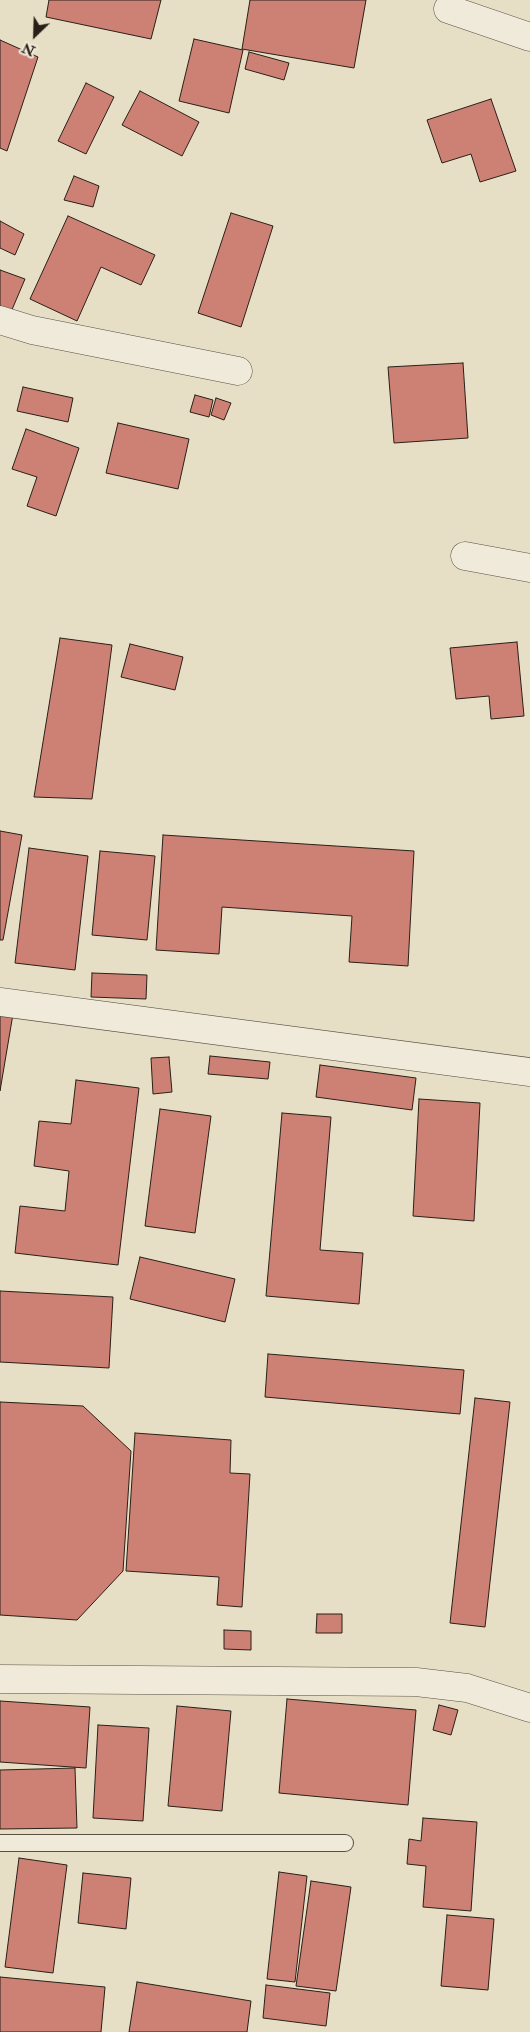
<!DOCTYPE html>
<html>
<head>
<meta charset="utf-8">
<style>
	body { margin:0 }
	#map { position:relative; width:530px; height:2032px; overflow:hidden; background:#e7dfc5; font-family:"IM FELL Double Pica",serif }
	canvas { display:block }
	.north { position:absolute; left:10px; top:10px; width:50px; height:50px; -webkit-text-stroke:4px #efead9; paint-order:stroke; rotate:204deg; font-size:14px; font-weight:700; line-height:20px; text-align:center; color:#2a1f18 }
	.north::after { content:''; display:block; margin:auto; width:18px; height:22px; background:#2a1f18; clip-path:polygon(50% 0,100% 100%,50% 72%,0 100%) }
</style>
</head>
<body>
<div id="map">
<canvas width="530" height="2032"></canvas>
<div class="north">N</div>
</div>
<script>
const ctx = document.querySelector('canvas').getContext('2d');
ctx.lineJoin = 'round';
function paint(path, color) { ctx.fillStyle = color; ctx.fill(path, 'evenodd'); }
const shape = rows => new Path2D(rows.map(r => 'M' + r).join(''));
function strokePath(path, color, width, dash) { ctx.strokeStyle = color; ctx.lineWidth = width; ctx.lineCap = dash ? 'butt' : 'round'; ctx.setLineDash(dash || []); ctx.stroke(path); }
const building = shape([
	[49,0,161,0,151,39,46,17,49,0],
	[250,0,366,0,354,68,242,49,250,0],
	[194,39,243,50,229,113,179,101,194,39],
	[0,40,38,57,7,151,0,148,0,40],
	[249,52,289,63,284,80,245,69,249,52],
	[86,83,114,97,86,154,58,141,86,83],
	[140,91,199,122,182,156,122,125,140,91],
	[491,99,516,171,480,182,471,154,442,163,427,120,491,99],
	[74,176,99,186,93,207,64,200,74,176],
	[231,213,273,226,241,327,198,313,231,213],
	[68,216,155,255,141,285,101,267,77,321,30,299,68,216],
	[0,221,24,234,15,255,0,248,0,221],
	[0,270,25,279,11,312,0,307,0,270],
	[463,363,468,438,394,443,388,367,463,363],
	[23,387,73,398,68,422,17,411,23,387],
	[195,395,213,400,209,417,190,412,195,395],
	[216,398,231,403,224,420,211,415,216,398],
	[118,423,189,439,178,489,106,473,118,423],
	[26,429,79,448,56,516,27,506,37,477,12,469,26,429],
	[60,638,112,645,92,799,34,797,60,638],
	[517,642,524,716,491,719,489,696,456,699,450,648,517,642],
	[130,644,183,657,175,690,121,677,130,644],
	[0,831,22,835,3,940,0,940,0,831],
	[163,835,414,851,408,966,349,962,352,916,222,907,219,954,156,950,163,835],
	[29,848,88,856,75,970,15,963,29,848],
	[100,851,155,856,147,940,92,935,100,851],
	[92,973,147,975,146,999,91,997,92,973],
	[0,1012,13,1014,0,1091,0,1012],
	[210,1056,270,1062,268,1079,208,1074,210,1056],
	[169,1057,172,1092,153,1094,151,1058,169,1057],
	[320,1065,416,1078,412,1110,316,1097,320,1065],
	[76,1080,139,1088,118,1265,15,1253,20,1206,65,1211,69,1171,34,1166,39,1121,71,1124,76,1080],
	[419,1099,480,1103,474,1221,413,1216,419,1099],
	[160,1109,211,1116,195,1233,145,1226,160,1109],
	[282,1113,331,1117,320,1250,363,1253,359,1304,266,1296,282,1113],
	[140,1257,235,1279,225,1322,130,1299,140,1257],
	[0,1291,113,1297,109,1368,0,1362,0,1291],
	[268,1354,464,1370,460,1414,265,1397,268,1354],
	[475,1398,510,1402,485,1627,450,1623,475,1398],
	[0,1402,83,1406,131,1451,123,1571,77,1620,0,1615,0,1402],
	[135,1433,231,1440,230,1473,250,1474,242,1607,217,1605,219,1577,126,1571,135,1433],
	[317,1614,342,1614,342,1633,316,1633,317,1614],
	[224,1630,251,1631,251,1650,224,1649,224,1630],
	[287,1699,416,1710,408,1805,279,1793,287,1699],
	[0,1701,90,1707,86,1768,0,1762,0,1701],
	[439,1705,458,1710,451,1735,433,1730,439,1705],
	[177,1706,231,1711,222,1811,168,1806,177,1706],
	[98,1725,149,1728,143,1821,93,1818,98,1725],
	[75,1768,77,1828,0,1829,0,1770,75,1768],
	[423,1818,477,1822,471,1911,423,1907,426,1866,407,1864,409,1839,421,1841,423,1818],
	[19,1858,67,1865,53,1973,5,1967,19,1858],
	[279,1872,307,1876,295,1982,267,1979,279,1872],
	[83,1873,131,1878,126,1929,78,1923,83,1873],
	[311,1881,351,1887,336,1991,296,1986,311,1881],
	[447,1915,494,1919,488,1990,441,1986,447,1915],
	[0,1977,105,1987,101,2032,0,2032,0,1977],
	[137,1982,251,2001,247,2032,129,2032,137,1982],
	[266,1985,330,1993,326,2026,263,2018,266,1985]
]);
paint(building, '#cd8174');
strokePath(building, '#2a1f18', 1);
const service = shape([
	[0,1843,345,1843]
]);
const minor = shape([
	[448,9,530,37],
	[0,320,32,330,238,371],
	[465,556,530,568],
	[0,1002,530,1072],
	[0,1679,416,1682,467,1688,530,1708]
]);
strokePath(service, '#594f43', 18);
strokePath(minor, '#594f43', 29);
strokePath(service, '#efead9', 16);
strokePath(minor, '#efead9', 28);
</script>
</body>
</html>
